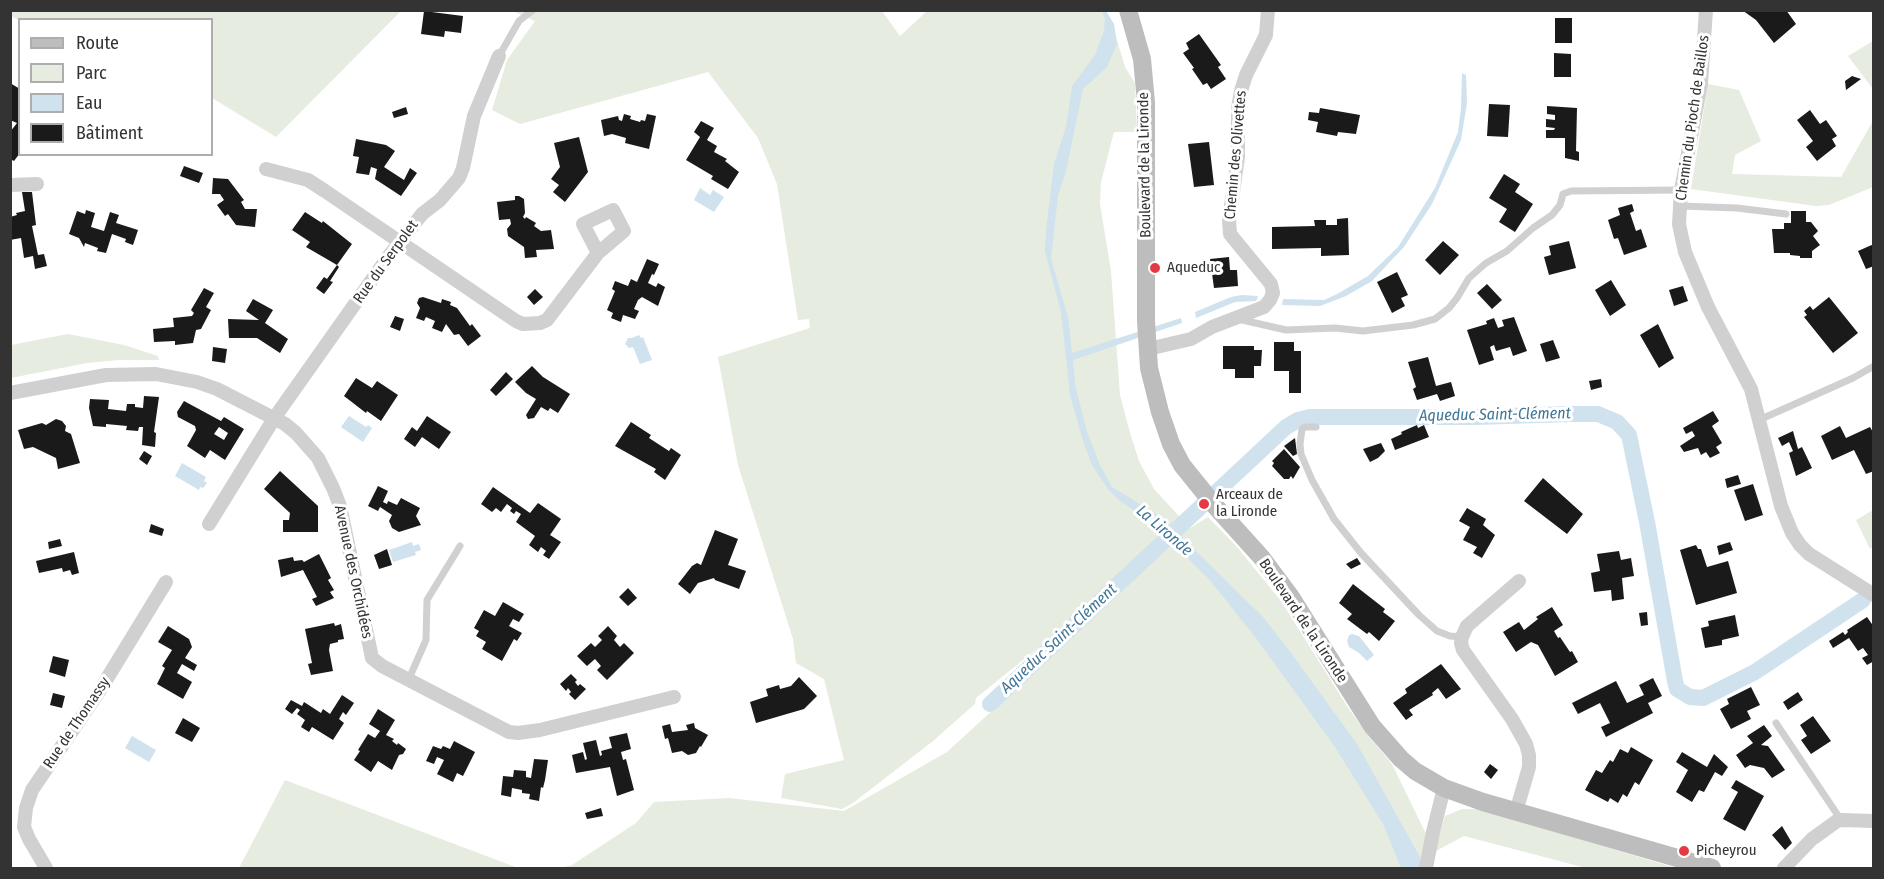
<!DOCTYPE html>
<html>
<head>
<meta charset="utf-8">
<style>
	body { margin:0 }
	#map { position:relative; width:1884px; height:879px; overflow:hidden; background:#fff; font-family:"Fira Sans Condensed",sans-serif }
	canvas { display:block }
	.frame { position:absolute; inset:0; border:12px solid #333; pointer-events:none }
	.legend { position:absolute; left:18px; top:18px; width:195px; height:138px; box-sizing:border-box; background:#fff; border:2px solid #adadad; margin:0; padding:8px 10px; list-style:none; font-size:18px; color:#333 }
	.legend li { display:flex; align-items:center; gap:12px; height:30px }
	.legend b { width:30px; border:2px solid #adadad }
</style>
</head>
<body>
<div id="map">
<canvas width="1884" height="879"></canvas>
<div class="frame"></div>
<ul class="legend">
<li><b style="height:8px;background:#bdbdbd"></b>Route</li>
<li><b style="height:16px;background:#e6ecdf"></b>Parc</li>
<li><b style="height:16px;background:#cfe2ee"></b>Eau</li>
<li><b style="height:16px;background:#1a1a1a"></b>Bâtiment</li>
</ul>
</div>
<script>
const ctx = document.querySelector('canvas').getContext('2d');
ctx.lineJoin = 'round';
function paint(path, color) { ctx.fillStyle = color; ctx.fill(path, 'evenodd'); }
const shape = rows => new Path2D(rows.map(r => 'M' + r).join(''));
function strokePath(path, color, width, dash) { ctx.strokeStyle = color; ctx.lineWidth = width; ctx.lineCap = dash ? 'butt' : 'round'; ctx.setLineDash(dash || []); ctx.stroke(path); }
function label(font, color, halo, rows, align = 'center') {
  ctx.font = font + ' "Fira Sans Condensed",sans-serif'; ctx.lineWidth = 6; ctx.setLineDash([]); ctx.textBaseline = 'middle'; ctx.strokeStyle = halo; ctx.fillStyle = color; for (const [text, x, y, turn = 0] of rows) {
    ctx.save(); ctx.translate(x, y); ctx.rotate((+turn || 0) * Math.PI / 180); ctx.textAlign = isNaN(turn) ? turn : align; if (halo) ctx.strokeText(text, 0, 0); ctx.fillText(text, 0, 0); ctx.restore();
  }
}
paint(shape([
	[10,11,11,10,401,11,276,137,212,98,212,20,19,20,11,16],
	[513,11,882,11,900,36,927,11,1106,11,1111,20,1125,67,1135,83,1137,132,1114,132,1101,182,1100,204,1111,271,1120,395,1130,433,1139,461,1154,489,1190,528,1208,517,1237,547,1281,601,1347,706,1369,737,1392,764,1427,836,1421,868,561,868,572,865,636,823,654,802,729,798,844,811,947,752,1054,654,1044,643,976,698,975,704,933,741,853,803,842,809,781,798,785,774,844,760,824,679,796,663,793,639,738,465,718,357,810,328,809,319,798,320,777,184,758,138,708,72,520,124,492,110,507,60,535,21],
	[1873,41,1873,89,1848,56],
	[1708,84,1739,90,1761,141,1735,155,1732,174,1841,177,1873,121,1873,187,1829,205,1816,206,1691,189],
	[68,334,124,345,158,356,159,360,119,360,87,363,11,378,11,345],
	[1873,510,1873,546,1870,549,1856,520],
	[285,780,518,868,520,868,239,868],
	[1462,809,1478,809,1676,868,1586,868,1464,836,1434,852,1445,816]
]), '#e6ecdf');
paint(shape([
	[1102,11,1106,11,1114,24,1117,44,1107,67,1083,89,1066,171,1058,196,1051,259,1068,317,1072,353,1181,318,1182,323,1073,360,1075,385,1087,432,1100,465,1112,487,1161,517,1263,617,1288,649,1357,744,1426,868,1401,868,1383,824,1335,747,1256,638,1209,579,1149,520,1120,501,1108,489,1092,465,1084,444,1070,395,1061,312,1045,251,1046,230,1054,164,1066,127,1072,86,1095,55,1104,31,1105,18],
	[1462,73,1466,75,1467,103,1461,140,1432,204,1404,247,1372,281,1346,296,1320,306,1282,305,1283,299,1324,300,1337,294,1368,276,1398,247,1435,188,1458,132,1461,108],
	[700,188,710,195,713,190,724,197,714,212,694,200],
	[1242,295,1258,296,1257,299,1256,301,1235,302,1196,318,1195,312,1231,297],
	[639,335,641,338,643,337,652,360,640,364,633,347,629,348,625,344,628,338,632,338],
	[349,416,366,427,368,425,372,428,363,442,341,427],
	[182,463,206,477,204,481,207,483,203,488,200,487,199,490,175,476],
	[412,542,413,546,419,544,421,550,415,552,416,555,393,562,389,550],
	[1352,634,1359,636,1374,655,1367,661,1359,653,1349,647,1347,641,1349,635],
	[132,736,156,750,149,762,125,748]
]), '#cfe2ee');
strokePath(shape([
	[990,704,1286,427,1298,420,1310,417,1474,417,1571,414,1598,414,1617,422,1629,435,1647,522,1675,681,1677,689,1690,697,1703,698,1755,672,1863,600]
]), '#cfe2ee', 16);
paint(shape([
	[1742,10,1786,10,1796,24,1774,43,1756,20],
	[424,11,463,16,461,33,445,31,444,37,421,34],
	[1555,18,1572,18,1572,43,1555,43],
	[1199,34,1221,65,1218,67,1226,79,1211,89,1207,83,1203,85,1192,69,1194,68,1183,53,1189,49,1186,43],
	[1554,53,1571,54,1571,77,1554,77],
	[1852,76,1861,79,1846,90,1845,81],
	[10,83,20,89,20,153,14,161,10,159,10,132,17,123,10,120],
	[1489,104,1510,105,1508,137,1487,136],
	[1547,106,1577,108,1576,151,1579,152,1579,161,1565,158,1565,138,1546,138,1546,130,1554,130,1555,128,1546,127,1546,119,1555,120,1555,115,1547,114],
	[406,107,408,114,394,118,392,112],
	[1320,108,1360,115,1356,134,1338,132,1337,136,1316,132,1318,122,1308,120,1309,112,1319,113],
	[1810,110,1820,124,1826,120,1837,136,1832,139,1836,146,1817,161,1806,147,1813,141,1797,120],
	[624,114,631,116,630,119,640,122,641,120,645,121,647,114,656,116,649,149,625,143,626,138,612,134,604,136,601,120,618,116,619,120,622,121],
	[701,121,714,128,707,140,717,146,714,152,727,159,725,161,739,172,728,189,711,179,713,176,686,160,700,137,694,132],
	[579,137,588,172,565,202,553,192,559,185,551,179,560,167,554,143],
	[356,139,386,145,395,151,384,167,404,180,410,168,417,173,401,196,375,179,377,169,371,167,369,175,356,173,359,157,353,156],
	[1209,142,1214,185,1194,187,1188,144],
	[184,166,203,173,199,183,180,176],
	[1504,174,1520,184,1515,192,1533,204,1515,232,1499,222,1507,209,1489,198],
	[213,178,228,179,244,200,241,202,245,209,257,209,255,227,236,225,228,214,225,216,217,205,224,200,220,194,212,194],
	[22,192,32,192,36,225,32,226,38,255,44,254,47,266,35,269,33,256,24,258,21,238,10,240,10,217,17,215,16,213,25,211],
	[515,196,519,196,524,199,525,213,523,217,525,219,526,217,536,223,534,226,541,231,551,230,554,249,536,250,537,257,525,258,524,247,508,236,507,229,511,224,510,219,499,220,497,202,515,200],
	[1632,204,1634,211,1630,213,1636,231,1641,229,1647,247,1624,255,1618,238,1614,239,1608,220,1620,215,1618,208],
	[86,210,95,213,91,227,104,231,110,212,119,215,116,223,138,230,133,245,125,242,126,239,112,234,106,253,97,251,98,248,85,243,84,247,79,238,69,234,77,211,85,214],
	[1791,211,1806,211,1806,222,1811,222,1818,231,1813,236,1820,245,1812,251,1812,258,1800,258,1800,256,1790,255,1790,253,1774,253,1772,229,1784,229,1784,223,1791,223],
	[305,212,322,223,323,221,352,244,337,265,339,267,330,281,333,282,324,294,316,288,324,277,327,279,337,265,306,247,310,242,292,230],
	[1348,218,1349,255,1321,256,1321,248,1272,249,1272,227,1315,226,1314,220,1326,220,1326,225,1337,225,1337,219],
	[1443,241,1459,255,1440,275,1425,260],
	[1569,241,1576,268,1549,275,1544,257,1551,255,1549,246],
	[1874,244,1874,266,1866,269,1858,251],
	[1229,257,1230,270,1237,270,1238,286,1214,288,1210,259],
	[647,259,659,264,654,275,652,274,648,283,656,287,658,283,665,287,658,306,642,297,638,300,634,309,639,311,635,319,623,315,621,322,611,318,613,313,607,310,615,291,612,289,615,281,628,286,631,279,637,282],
	[1397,272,1408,295,1401,298,1405,306,1392,313,1377,282],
	[1611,280,1626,305,1610,316,1595,290],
	[1487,284,1502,300,1492,309,1477,293],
	[1683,286,1688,301,1674,306,1669,290],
	[204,288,214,293,206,307,211,310,201,329,196,330,193,343,175,345,175,341,154,342,153,329,174,327,173,318,192,316,194,313,191,310],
	[535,289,543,297,534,305,527,297],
	[423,297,441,303,442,299,451,302,450,305,457,308,470,326,472,324,481,336,468,346,459,334,454,335,446,324,442,332,432,328,435,321,426,317,424,321,416,318,420,308,417,303,419,298],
	[1829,297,1858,333,1833,353,1804,317,1807,315,1804,311,1810,306,1813,310],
	[253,299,273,310,265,323,288,339,280,353,257,338,229,338,228,319,259,320,246,311],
	[395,316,404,319,400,331,390,327],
	[1514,317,1527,351,1513,356,1510,347,1496,351,1494,345,1490,347,1494,360,1479,365,1467,330,1487,324,1486,321,1494,318,1498,328,1504,326,1502,320],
	[1658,324,1674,358,1659,368,1640,335],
	[1553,340,1560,358,1546,362,1540,344],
	[1274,342,1294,342,1294,351,1301,351,1301,393,1289,393,1289,371,1274,371],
	[1223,346,1254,346,1254,350,1262,350,1261,366,1254,366,1254,378,1235,378,1235,369,1223,369],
	[213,347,227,349,225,363,212,361],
	[1428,357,1436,386,1451,382,1455,396,1440,401,1437,394,1417,400,1413,389,1416,387,1408,362],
	[532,366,543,377,570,394,558,413,550,408,548,411,541,407,534,418,528,419,526,415,536,399,526,393,515,382],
	[506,372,513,379,496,396,490,390],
	[356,378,372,388,377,381,398,395,381,421,367,411,366,413,344,396],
	[1601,379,1602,387,1591,390,1589,381],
	[144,396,159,397,154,432,156,433,155,447,142,445,143,427,139,427,138,431,126,430,127,426,106,424,106,427,93,426,89,408,90,399,109,400,108,409,126,411,127,404,135,404,135,407,143,408],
	[184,401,221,421,224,417,244,429,225,460,210,450,205,458,187,446,196,430,195,426,178,417,177,412],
	[219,427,228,433,224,440,214,434],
	[1713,411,1719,421,1712,426,1722,443,1716,447,1720,453,1710,458,1706,452,1701,455,1698,448,1684,452,1680,446,1695,436,1692,431,1686,434,1683,428],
	[427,416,451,432,439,449,422,437,415,447,404,439,412,427,417,431],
	[56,419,62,421,66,426,65,431,71,434,80,463,58,469,56,458,33,447,24,449,18,430,42,423,46,425],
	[631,422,651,435,649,438,669,451,671,448,681,455,665,480,654,472,656,469,615,446],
	[1417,425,1418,428,1424,425,1429,437,1395,450,1391,439,1402,434,1401,432],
	[1840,426,1846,438,1870,427,1874,434,1874,471,1866,474,1854,450,1832,460,1821,436],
	[1793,431,1798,449,1802,447,1812,468,1796,476,1789,453,1793,451,1789,442,1782,446,1778,438],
	[1295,438,1297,454,1293,456,1284,446],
	[1381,443,1385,451,1378,458,1370,462,1363,449],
	[1284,449,1300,467,1293,479,1291,476,1289,479,1284,479,1272,466,1274,463,1272,461],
	[144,451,152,456,147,465,139,459],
	[280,471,318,506,318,532,283,532,283,520,289,520,290,513,264,489],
	[1738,475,1741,484,1727,488,1725,479],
	[1543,478,1583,514,1567,534,1524,501],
	[1753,484,1763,515,1745,521,1734,490],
	[378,486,388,491,383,502,387,504,388,501,397,505,401,498,420,508,416,516,421,525,399,532,392,528,389,521,392,515,380,507,378,511,368,506],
	[493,487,530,513,538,503,561,519,550,535,561,542,549,559,543,555,546,551,541,547,538,552,529,545,535,536,516,522,521,514,516,511,514,514,510,511,512,508,507,504,501,512,496,508,492,512,481,504],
	[1467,508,1486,519,1483,525,1495,535,1482,558,1473,553,1477,547,1463,540,1470,527,1459,521],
	[151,524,164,529,162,536,149,532],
	[715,530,738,539,728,565,746,571,739,589,715,580,714,578,698,583,690,594,678,584,692,566,697,563,701,565],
	[60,539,62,546,49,549,48,542],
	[1730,542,1733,550,1719,555,1717,546],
	[1696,545,1698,549,1701,549,1707,567,1728,561,1737,593,1696,605,1680,550],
	[387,549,392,565,379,569,374,555],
	[1619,551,1621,560,1631,558,1634,576,1622,578,1624,599,1612,601,1611,590,1594,592,1591,573,1600,571,1597,554],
	[74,552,79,573,72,575,70,570,63,572,62,568,39,573,36,561],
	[319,554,331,578,328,580,334,590,330,592,334,598,316,606,312,599,317,597,303,570,281,577,278,560,293,557,294,561,302,560,304,562],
	[1357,558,1361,564,1351,569,1346,564],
	[1353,584,1385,609,1383,612,1395,621,1379,641,1369,632,1367,634,1347,619,1352,614,1339,603],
	[628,588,637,598,628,606,619,597],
	[503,602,524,614,519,622,513,619,509,626,522,633,517,641,514,639,502,661,482,649,486,642,476,636,479,631,474,628,484,610,495,616],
	[1552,607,1563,625,1554,631,1558,638,1560,637,1570,652,1572,651,1578,662,1555,676,1538,645,1531,642,1516,652,1503,632,1519,622,1524,630,1538,619,1536,617],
	[1647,612,1648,625,1641,626,1639,613],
	[1735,615,1739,636,1722,640,1722,645,1705,648,1701,628,1709,626,1708,621],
	[1867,617,1874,627,1874,661,1867,665,1862,658,1868,655,1863,648,1858,651,1849,638,1833,648,1829,641,1843,632,1845,635,1848,632,1847,630],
	[334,623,335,626,341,624,344,639,338,640,338,642,330,644,329,650,333,671,311,675,308,664,312,663,305,629],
	[168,626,189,639,192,647,185,658,197,665,194,671,182,664,177,673,192,682,183,699,157,684,165,668,162,666,172,650,158,642],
	[608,626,617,636,614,640,620,647,624,643,634,653,607,680,597,670,601,666,595,659,587,666,577,656,591,643,595,647,602,640,598,636],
	[53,656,69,660,65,677,49,672],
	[1441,664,1461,689,1446,699,1438,688,1432,693,1433,695,1409,710,1413,715,1406,720,1393,703,1407,693,1405,689],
	[571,674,577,680,575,682,578,686,580,684,586,689,575,700,569,694,571,692,568,688,566,691,560,684],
	[799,677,817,696,804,709,756,723,750,702,768,696,766,689,779,685,780,689,791,686],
	[1653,678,1662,696,1648,703,1653,713,1606,737,1601,727,1610,723,1600,703,1578,714,1572,703,1616,681,1627,703,1644,695,1639,685],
	[1751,687,1760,705,1747,711,1751,719,1731,729,1720,709,1729,704,1727,699],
	[1798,692,1803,700,1788,710,1783,702],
	[53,693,65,696,62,708,50,705],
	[342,695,354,703,346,715,343,712,339,719,344,723,333,740,312,727,309,732,301,727,305,720,297,714,300,710,297,708,292,714,285,709,291,700,302,706,304,702,321,713,323,709,330,714],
	[378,709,395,720,386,735,394,739,392,741,397,745,398,743,406,749,403,754,399,755,392,770,378,761,371,772,354,760,360,751,358,750,368,734,375,738,380,731,369,724],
	[1813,716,1831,741,1811,754,1801,740,1807,736,1800,725],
	[183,718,200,728,192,742,175,733],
	[694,723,695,728,708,735,701,747,700,746,696,753,688,755,682,751,672,753,668,738,665,739,662,726,670,724,672,732,688,730,686,725],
	[1764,725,1772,736,1761,745,1768,746,1785,770,1772,778,1764,768,1750,765,1745,768,1736,755,1753,743,1747,736],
	[627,733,631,749,621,752,623,760,626,759,634,790,617,796,610,767,576,773,572,755,583,752,585,760,587,759,583,743,596,740,600,756,602,755,601,751,612,748,609,737],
	[454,741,475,752,463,776,457,773,453,782,437,774,444,760,437,757,434,764,426,761,433,746,441,749,443,746,450,749],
	[1631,747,1653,760,1639,785,1635,782,1627,797,1623,794,1618,803,1610,798,1608,802,1585,790,1596,770,1602,773,1610,760,1613,762,1620,749,1628,753],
	[1682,752,1707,767,1714,754,1728,767,1722,776,1715,772,1704,792,1699,790,1692,802,1676,792,1688,770,1676,762],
	[534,759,548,760,545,780,543,788,541,787,539,801,529,799,530,794,522,793,522,790,512,788,511,797,501,795,503,776,513,777,514,770,526,771,526,777,531,778],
	[1490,764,1498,770,1491,779,1484,772],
	[1736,780,1764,796,1745,831,1723,819,1738,792,1731,788],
	[601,808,603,816,587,819,585,813],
	[1782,826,1792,843,1785,850,1772,835]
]), '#1a1a1a');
strokePath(shape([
	[499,56,519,21,533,10],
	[1680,206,1737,208,1786,214],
	[1238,319,1286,330,1335,328,1363,331,1413,325,1435,319,1449,308,1457,298,1469,278,1486,263,1507,251,1533,228,1552,215,1560,205,1563,194,1571,191,1681,190],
	[1759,420,1853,378,1874,366],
	[1316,427,1305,427,1302,429,1300,444,1301,454,1312,480,1334,519,1361,553,1419,615,1437,631,1450,636,1462,637],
	[408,681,426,640,427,600,460,546],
	[1776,723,1841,820]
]), '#d0d0d0', 7);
strokePath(shape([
	[1706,10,1701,84,1681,190,1679,224,1685,252,1708,307,1751,389,1781,506,1792,533,1800,545,1809,554,1874,595],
	[266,169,308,180,325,191,516,321,523,324,540,323,547,320,598,253,624,231,613,210,583,224,598,253],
	[10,185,37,184],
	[1148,349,1191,339,1212,327,1264,307,1270,300,1273,293,1271,284,1230,234,1229,220,1238,157,1238,108,1241,91,1246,75,1266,35,1268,10],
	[10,393,106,375,156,374,197,382,217,389,285,424,296,433,318,458,333,488,340,506,372,658,382,666,509,732,518,733,540,730,674,697],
	[209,524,275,417,388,257,422,214,440,200,459,178,463,168,474,116,499,56],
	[1516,812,1529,767,1529,755,1526,744,1512,719,1463,650,1461,643,1462,637,1467,626,1519,581],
	[46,868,29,839,24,827,26,808,32,790,100,690,166,582],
	[1426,868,1433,832,1444,788],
	[1784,868,1812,839,1837,821,1841,820,1874,821]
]), '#d0d0d0', 14);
strokePath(shape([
	[1128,10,1142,59,1146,102,1146,321,1149,368,1160,412,1171,444,1182,465,1215,506,1262,558,1291,597,1372,726,1401,759,1415,771,1444,788,1483,802,1712,868]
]), '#bdbdbd', 18);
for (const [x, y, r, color] of [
	[1155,268,6,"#e63946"],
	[1204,504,6,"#e63946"],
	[1684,851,6,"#e63946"]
]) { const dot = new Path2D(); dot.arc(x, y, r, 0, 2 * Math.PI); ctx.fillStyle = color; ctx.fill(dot); strokePath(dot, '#fff', 2); }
label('15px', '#333', '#fff', [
	["Chemin du Pioch de Baillos",1693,118,-82],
	["Chemin des Olivettes",1236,155,-85],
	["Boulevard de la Lironde",1145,165,-91],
	["Rue du Serpolet",386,262,-54],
	["Avenue des Orchidées",353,572,78],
	["Boulevard de la Lironde",1303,621,56],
	["Rue de Thomassy",77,723,-56]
]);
label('15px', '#333', '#fff', [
	["Aqueduc",1167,268],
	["Arceaux de",1216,495],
	["la Lironde",1216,512],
	["Picheyrou",1696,851]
], 'left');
label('italic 16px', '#3f7597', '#fff', [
	["Aqueduc Saint-Clément",1495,415,-1],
	["La Lironde",1164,531,41],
	["Aqueduc Saint-Clément",1059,639,-43]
]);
</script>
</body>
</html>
